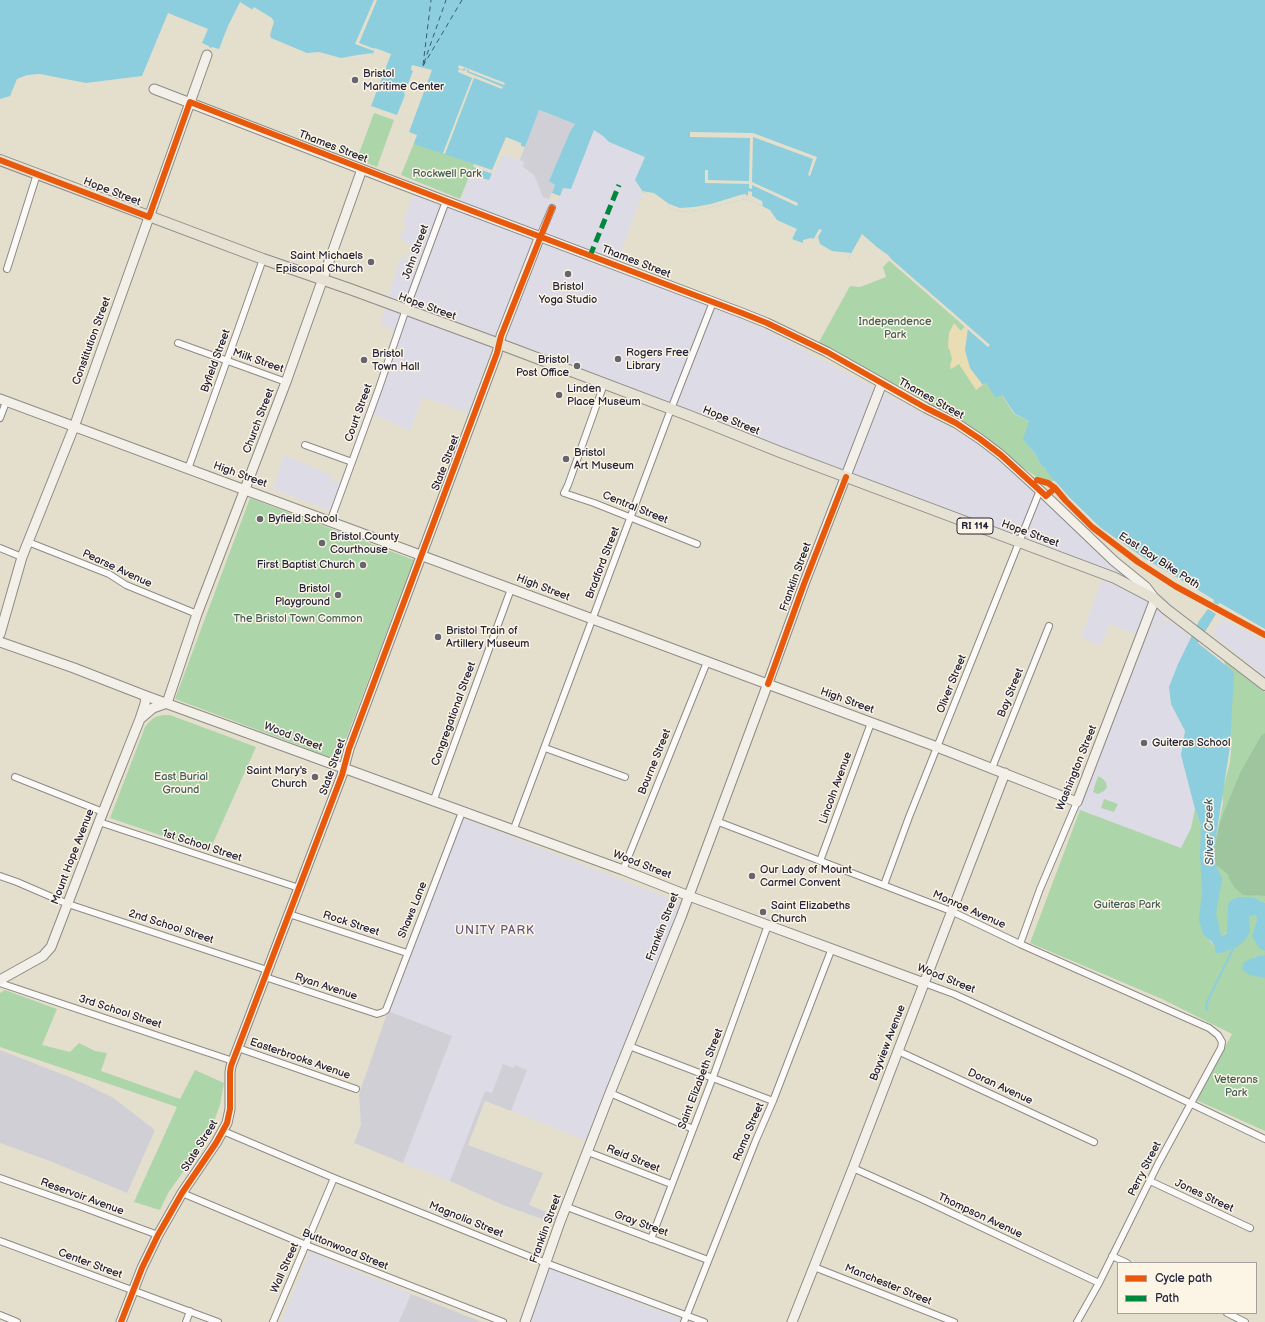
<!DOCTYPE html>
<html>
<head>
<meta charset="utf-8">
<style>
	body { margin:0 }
	#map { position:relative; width:1265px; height:1322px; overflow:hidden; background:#e4dfcd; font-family:"Balsamiq Sans",sans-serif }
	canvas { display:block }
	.legend { position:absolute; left:1117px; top:1262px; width:140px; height:52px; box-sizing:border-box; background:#fcf5e5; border:1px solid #a5a1a1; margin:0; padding:5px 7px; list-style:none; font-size:12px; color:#22223b }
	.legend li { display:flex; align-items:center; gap:8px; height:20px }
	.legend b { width:20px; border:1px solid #a5a1a1 }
</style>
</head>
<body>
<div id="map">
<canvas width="1265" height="1322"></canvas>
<ul class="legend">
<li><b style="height:5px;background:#e8590c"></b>Cycle path</li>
<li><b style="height:5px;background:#00873e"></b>Path</li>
</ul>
</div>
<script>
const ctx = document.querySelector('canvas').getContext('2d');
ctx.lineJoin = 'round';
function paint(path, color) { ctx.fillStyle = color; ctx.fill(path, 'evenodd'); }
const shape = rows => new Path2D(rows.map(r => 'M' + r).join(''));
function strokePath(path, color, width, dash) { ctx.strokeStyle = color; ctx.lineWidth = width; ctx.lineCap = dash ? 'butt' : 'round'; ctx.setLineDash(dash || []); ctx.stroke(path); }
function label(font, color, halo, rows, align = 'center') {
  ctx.font = font + ' "Balsamiq Sans",sans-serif'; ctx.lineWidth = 3; ctx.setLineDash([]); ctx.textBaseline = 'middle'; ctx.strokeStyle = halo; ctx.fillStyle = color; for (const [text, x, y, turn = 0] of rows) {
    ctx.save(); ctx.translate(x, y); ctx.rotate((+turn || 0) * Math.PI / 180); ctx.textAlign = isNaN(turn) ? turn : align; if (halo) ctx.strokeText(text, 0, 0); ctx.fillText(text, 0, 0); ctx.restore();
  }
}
paint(shape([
	[594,130,603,136,609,142,645,157,635,180,642,195,615,268,749,321,1001,455,1150,587,1175,607,1151,632,1164,621,1171,621,1192,638,1178,664,1169,687,1169,699,1171,704,1185,731,1181,755,1195,809,1191,828,1180,851,1077,812,1145,638,1110,624,1101,646,1081,637,1105,570,495,341,468,413,423,397,410,431,374,414,365,414,396,331,380,324,400,258,407,259,412,246,400,239,406,225,403,222,413,194,457,209,470,174,501,153,524,162,523,167,534,175,543,197,557,202,563,188],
	[284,455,333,476,331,480,340,483,331,511,273,489],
	[1222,618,1265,641,1265,677,1212,634],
	[463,818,681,903,588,1141,511,1111,527,1070,515,1066,514,1068,492,1093,485,1091,450,1181,403,1163,452,1036,388,1011],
	[310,1252,411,1294,399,1322,281,1322],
	[548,1268,683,1320,682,1322,528,1322]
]), '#dddbe5');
paint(shape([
	[538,110,575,124,549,181,555,185,549,199,543,197,534,175,523,167,524,162,520,160],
	[388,1011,452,1036,403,1163,354,1143,361,1125,359,1094],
	[0,1050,72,1078,112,1097,155,1130,127,1193,50,1161,0,1143],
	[503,1064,514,1068,515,1065,527,1070,511,1111,485,1101,468,1145,543,1173,529,1205,559,1217,556,1224,503,1205,450,1181,485,1091,492,1093],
	[411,1294,482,1322,399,1322]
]), '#d0cfd6');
paint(shape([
	[374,113,394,120,377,167,357,159],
	[416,138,472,161,489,180,470,174,460,199,401,175],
	[891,259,969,327,983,385,986,383,997,398,1001,394,1014,414,1029,421,1029,447,1035,453,1040,464,1045,468,1047,472,1055,480,1047,484,1019,465,981,433,819,342,850,286,860,287,886,277,883,267],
	[250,498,414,560,338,760,175,699],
	[1224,661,1265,692,1265,883,1256,896,1265,896,1265,903,1255,898,1224,935,1221,936,1216,924,1211,860,1223,803,1222,793,1230,762,1232,741,1229,731,1231,684],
	[163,715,170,715,256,747,209,852,110,818,145,727,149,722,155,717],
	[1098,776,1103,779,1106,783,1107,787,1104,791,1098,794,1093,792],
	[1104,799,1118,804,1114,812,1101,808],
	[1195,809,1201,826,1209,940,1215,947,1250,914,1257,914,1257,919,1253,935,1265,951,1265,955,1254,957,1254,961,1265,969,1265,1131,1196,1100,1232,1034,1162,999,1030,943,1080,810,1181,848,1191,828],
	[5,990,57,1009,42,1045,70,1052,79,1043,95,1051,107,1053,101,1071,180,1099,195,1070,224,1083,220,1105,208,1137,168,1193,160,1210,134,1202,177,1107,0,1047,0,993]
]), '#acd5aa');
paint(shape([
	[1265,733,1265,896,1243,895,1234,887,1229,878,1228,874,1216,865,1214,850,1220,822,1240,773,1261,736]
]), '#9fc59f');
paint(shape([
	[954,323,961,331,965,326,967,327,988,347,1000,372,976,390,959,364,951,369,950,366,952,359,950,351,948,347,949,333]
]), '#eadcb3');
paint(shape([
	[0,0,1265,0,1265,631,1169,578,1096,527,1071,501,1047,472,1045,468,1040,464,1035,453,1029,447,1023,439,1029,421,1015,414,1002,395,996,398,986,383,983,385,970,368,965,350,968,328,969,327,862,234,848,259,813,244,815,239,811,238,803,240,803,243,792,239,797,229,777,220,770,210,756,203,745,199,698,210,682,212,670,208,657,199,643,192,635,180,645,157,609,142,603,136,594,130,571,189,563,188,560,196,552,193,555,185,549,181,570,132,575,124,539,110,525,147,506,142,489,180,470,174,474,164,414,144,417,135,409,132,432,70,412,65,411,70,413,71,408,84,407,84,404,94,405,95,397,115,371,106,391,54,375,48,372,57,342,61,306,55,270,40,268,36,271,24,269,20,240,2,228,26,219,49,212,47,211,48,209,47,209,46,202,43,208,29,168,13,142,76,86,83,40,74,27,75,17,79,10,96,0,99],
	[1208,609,1216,614,1198,643,1234,672,1230,747,1214,850,1216,865,1222,879,1216,913,1221,936,1224,935,1227,932,1228,906,1230,901,1238,897,1242,897,1255,898,1265,903,1265,951,1259,948,1252,936,1257,919,1256,915,1249,916,1250,933,1245,940,1237,947,1221,953,1215,953,1215,947,1212,942,1203,934,1199,920,1202,892,1200,856,1201,826,1195,809,1181,755,1185,731,1171,704,1169,687,1178,664,1199,621],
	[1265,955,1265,978,1250,975,1242,969,1244,962,1258,956]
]), '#8ccdde');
paint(shape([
	[374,0,377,0,359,43,375,49,374,51,355,44],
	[254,7,272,18,274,22,270,35,271,38,307,53,319,52,341,58,358,55,373,53,372,58,356,59,342,63,319,57,306,57,269,42,266,36,267,31,269,24,268,21,251,11],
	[459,65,505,83,504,85,468,71,469,70,467,69,467,72,503,87,502,89,474,78,445,154,443,153,472,78,458,72,459,69,464,71,466,69,464,68,463,70,458,68],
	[690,132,753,133,817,157,810,176,808,175,813,159,753,137,752,182,798,203,797,206,752,185,752,189,749,188,749,184,705,183,705,170,708,170,708,180,749,181,750,138,690,137],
	[506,137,521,143,521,149,508,144,493,174,473,167,474,164,492,170],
	[642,191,654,193,669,204,680,208,694,207,711,204,740,195,745,194,748,196,748,191,752,192,752,196,762,201,763,206,756,203,745,199,698,210,682,212,670,208],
	[819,229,822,230,818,237,820,244,832,251,851,253,847,261,832,256,831,254,812,245,811,244],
	[878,248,888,255,891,259,990,345,988,347,877,250],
	[1055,481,1070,498,1101,528,1144,558,1213,599,1214,601,1212,604,1164,577,1133,556,1104,534,1084,517,1064,496,1057,486],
	[1220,603,1265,629,1265,633,1218,607,1218,604]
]), '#e4dfcd');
strokePath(shape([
	[1207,1010,1206,1004,1233,949,1232,948]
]), '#8ccdde', 2);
strokePath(shape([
	[424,63,446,0],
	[423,65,431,0],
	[423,66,462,0]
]), '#3a5b76', 1, [5, 4]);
const street = shape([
	[540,236,552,208],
	[7,269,37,174],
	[178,343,286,382],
	[604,384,568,485,564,493,594,503,697,544],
	[0,418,6,402],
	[305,445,352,462],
	[188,469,240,324,263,259],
	[330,522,379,388,406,309,446,201],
	[28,542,109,574,126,585,197,614],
	[0,548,22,557],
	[545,748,625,777],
	[992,768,1049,626],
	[15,777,103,812],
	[433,802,511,589],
	[716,821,951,911,1020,944,1209,1028,1218,1035,1222,1042,1221,1048,1158,1164,1099,1283,1077,1322],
	[99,822,299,888],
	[513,831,671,409,713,302],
	[820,861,871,723],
	[623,870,707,662],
	[0,876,17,882,68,904,267,970],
	[884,885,909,817,1040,490],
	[289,914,407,953],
	[1020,944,1040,889,1077,802],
	[265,977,377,1014,383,1012,386,1010,462,812],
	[0,983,233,1061],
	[924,983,954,994,1129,1074,1265,1139],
	[629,1046,773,1101],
	[238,1048,356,1089],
	[898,1051,1094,1142],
	[610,1093,693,1129],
	[223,1131,334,1178,546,1263,704,1322],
	[588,1152,671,1184],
	[853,1168,924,1200,1099,1283],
	[0,1178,82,1207,158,1235],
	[1150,1181,1250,1228],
	[182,1193,306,1245,503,1322],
	[567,1207,708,1260],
	[651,1239,713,1077,768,925],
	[0,1241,218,1322],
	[1112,1256,1127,1263],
	[814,1267,954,1322],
	[1227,1313,1245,1322],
	[0,1315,17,1322],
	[186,1322,190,1311],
	[273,1322,334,1178],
	[684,1322,756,1140,773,1101,832,948]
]);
const secondary = shape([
	[0,399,937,747,1077,802,1155,599,1146,587,1114,561,1046,496,1001,455,980,439,956,423,926,408,827,352,767,323,742,313,390,180,154,89],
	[0,634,22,557,74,427,207,55],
	[0,642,74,668,146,696,623,870,689,896,924,983],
	[140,719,153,708,167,703,197,614,286,382,362,169],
	[0,980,43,956,51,947,99,822,140,719,145,704,146,696],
	[121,1322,142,1268,158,1235,182,1193,216,1143,227,1123,230,1109,230,1072,231,1066,342,775,349,749,497,353,501,336,540,236],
	[525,1322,560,1222,610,1093,681,917,764,694,804,584,882,383],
	[792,1322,853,1168,1005,773]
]);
const primary = shape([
	[0,160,263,259,350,289,513,349,690,416,780,452,1115,578,1155,599,1166,609,1265,685]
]);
strokePath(street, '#8d8a85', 8);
strokePath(secondary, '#8d8a85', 11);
strokePath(primary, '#8d8a85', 12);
strokePath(street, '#fbfaf8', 6);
strokePath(secondary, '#f2f0e8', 9);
strokePath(primary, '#e5e1d3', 10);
strokePath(shape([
	[590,256,619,185]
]), '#00873e', 5, [10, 5]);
strokePath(shape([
	[0,160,149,217,190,102,446,201,742,313,767,323,827,352,926,408,956,423,980,439,1001,455,1046,496,1055,488],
	[1037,480,1048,483,1055,488,1066,501,1092,527,1138,562,1175,586,1265,635],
	[768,684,804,584,846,477],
	[121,1322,142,1268,158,1235,182,1193,216,1143,227,1123,230,1109,230,1072,231,1066,342,775,349,749,497,353,501,336,552,208]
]), '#e8590c', 6);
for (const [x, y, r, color] of [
	[355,80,4,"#66646e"],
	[371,262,4,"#66646e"],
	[568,274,4,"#66646e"],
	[618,359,4,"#66646e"],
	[364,360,4,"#66646e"],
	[577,366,4,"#66646e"],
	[559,395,4,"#66646e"],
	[566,459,4,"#66646e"],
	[260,519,4,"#66646e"],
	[322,543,4,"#66646e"],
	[363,565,4,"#66646e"],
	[338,595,4,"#66646e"],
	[438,637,4,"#66646e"],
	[1144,743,4,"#66646e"],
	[315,777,4,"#66646e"],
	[752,876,4,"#66646e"],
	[763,912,4,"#66646e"]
]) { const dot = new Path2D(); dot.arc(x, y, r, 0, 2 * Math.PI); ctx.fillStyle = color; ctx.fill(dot); strokePath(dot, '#fcf5e5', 1.5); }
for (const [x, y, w] of [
	[975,526,36]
]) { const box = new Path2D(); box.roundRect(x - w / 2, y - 8, w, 16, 3); ctx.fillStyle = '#fcf5e5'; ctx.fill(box); strokePath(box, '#22223b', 1); }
label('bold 10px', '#22223b', null, [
	["RI 114",975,526]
]);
label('11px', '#22223b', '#fcf5e5', [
	["Bristol",363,74],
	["Maritime Center",363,87],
	["Saint Michaels",363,256,"right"],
	["Episcopal Church",363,269,"right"],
	["Bristol",568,287,"center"],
	["Yoga Studio",568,300,"center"],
	["Rogers Free",626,353],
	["Library",626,366],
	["Bristol",372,354],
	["Town Hall",372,367],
	["Bristol",569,360,"right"],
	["Post Office",569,373,"right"],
	["Linden",567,389],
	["Place Museum",567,402],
	["Bristol",574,453],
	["Art Museum",574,466],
	["Byfield School",268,519],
	["Bristol County",330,537],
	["Courthouse",330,550],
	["First Baptist Church",355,565,"right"],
	["Bristol",330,589,"right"],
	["Playground",330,602,"right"],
	["Bristol Train of",446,631],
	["Artillery Museum",446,644],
	["Guiteras School",1152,743],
	["Saint Mary's",307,771,"right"],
	["Church",307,784,"right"],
	["Our Lady of Mount",760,870],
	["Carmel Convent",760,883],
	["Saint Elizabeths",771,906],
	["Church",771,919]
], 'left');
label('11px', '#22223b', '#fcf5e5', [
	["Thames Street",333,147,21],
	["Hope Street",112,192,21],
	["John Street",416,252,-70],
	["Thames Street",636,262,21],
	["Hope Street",427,307,20],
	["Constitution Street",92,341,-70],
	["Byfield Street",216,361,-70],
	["Milk Street",258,361,19],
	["Thames Street",931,399,29],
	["Court Street",359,413,-70],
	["Church Street",259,421,-69],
	["Hope Street",731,421,22],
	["State Street",446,463,-69],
	["High Street",240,475,20],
	["Central Street",635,508,22],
	["Hope Street",1030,534,20],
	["East Bay Bike Path",1159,561,33],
	["Bradford Street",603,563,-69],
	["Pearse Avenue",117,569,25],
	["Franklin Street",796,577,-70],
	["High Street",543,588,21],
	["Oliver Street",952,684,-68],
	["Bay Street",1011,693,-68],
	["High Street",847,701,20],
	["Congregational Street",454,714,-70],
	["Wood Street",293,737,21],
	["Bourne Street",655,762,-68],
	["State Street",333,767,-71],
	["Washington Street",1077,768,-68],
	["Lincoln Avenue",836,788,-70],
	["1st School Street",202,846,18],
	["Mount Hope Avenue",73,857,-69],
	["Wood Street",642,865,21],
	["Shaws Lane",413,910,-68],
	["Monroe Avenue",969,910,24],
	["Rock Street",351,924,18],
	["2nd School Street",171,927,18],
	["Franklin Street",663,927,-69],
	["Wood Street",946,979,22],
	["Ryan Avenue",326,987,18],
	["3rd School Street",120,1012,18],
	["Bayview Avenue",888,1043,-69],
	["Easterbrooks Avenue",300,1059,19],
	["Saint Elizabeth Street",701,1079,-69],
	["Doran Avenue",1000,1087,25],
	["Roma Street",749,1132,-67],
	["State Street",200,1146,-58],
	["Reid Street",633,1159,22],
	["Perry Street",1145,1169,-63],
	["Jones Street",1204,1196,25],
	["Reservoir Avenue",82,1197,20],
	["Thompson Avenue",980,1216,25],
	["Magnolia Street",466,1220,22],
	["Gray Street",641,1224,20],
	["Franklin Street",546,1229,-70],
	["Buttonwood Street",345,1250,22],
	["Center Street",90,1264,20],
	["Wall Street",285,1268,-66],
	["Manchester Street",888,1285,22]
]);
label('11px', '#425e58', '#fcf5e5', [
	["Rockwell Park",447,174],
	["Independence",895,322],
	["Park",895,335],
	["The Bristol Town Common",298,619],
	["East Burial",181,777],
	["Ground",181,790],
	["Guiteras Park",1127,905],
	["Veterans",1236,1080],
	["Park",1236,1093]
]);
label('italic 12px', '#3a5b76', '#fcf5e5', [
	["Silver Creek",1210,832,-91]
]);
ctx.letterSpacing = '1px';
label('12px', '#60547f', '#fcf5e5', [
	["UNITY PARK",495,931]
]);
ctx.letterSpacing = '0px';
</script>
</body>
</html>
